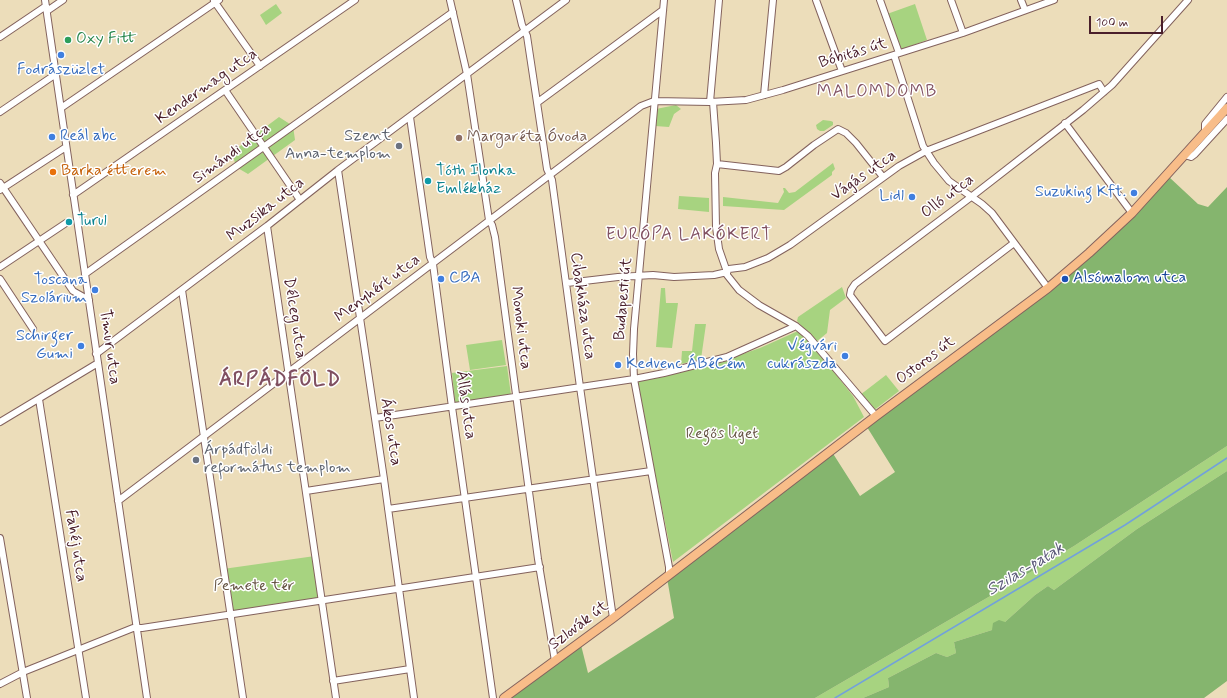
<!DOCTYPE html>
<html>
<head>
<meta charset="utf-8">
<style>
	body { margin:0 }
	#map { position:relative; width:1227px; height:698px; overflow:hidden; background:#ecddba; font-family:Mynerve,sans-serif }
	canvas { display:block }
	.scale { position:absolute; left:1089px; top:16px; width:74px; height:18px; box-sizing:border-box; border:2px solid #4a1f2b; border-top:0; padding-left:5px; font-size:12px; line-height:14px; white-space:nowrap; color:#4a1f2b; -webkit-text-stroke:3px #fff; paint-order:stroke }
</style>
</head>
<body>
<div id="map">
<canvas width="1227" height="698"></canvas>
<div class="scale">100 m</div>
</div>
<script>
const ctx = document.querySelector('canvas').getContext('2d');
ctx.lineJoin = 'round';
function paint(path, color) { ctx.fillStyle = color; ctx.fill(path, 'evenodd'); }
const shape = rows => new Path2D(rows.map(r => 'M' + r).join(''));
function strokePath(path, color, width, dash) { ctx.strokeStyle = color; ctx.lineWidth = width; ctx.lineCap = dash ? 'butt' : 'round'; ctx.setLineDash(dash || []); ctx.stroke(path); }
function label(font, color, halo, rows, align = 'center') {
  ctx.font = font + ' Mynerve,sans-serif'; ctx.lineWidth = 3; ctx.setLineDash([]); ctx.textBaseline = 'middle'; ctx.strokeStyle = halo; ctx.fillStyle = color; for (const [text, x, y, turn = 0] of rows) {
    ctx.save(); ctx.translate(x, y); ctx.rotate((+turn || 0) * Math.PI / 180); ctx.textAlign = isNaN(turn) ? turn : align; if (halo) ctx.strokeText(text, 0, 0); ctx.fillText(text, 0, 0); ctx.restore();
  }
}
paint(shape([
	[276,4,282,13,266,25,260,15],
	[915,4,927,40,900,50,887,14],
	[676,105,681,109,674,114,669,127,655,126,656,109],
	[279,117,293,126,295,140,248,174,236,167,232,152],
	[823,120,831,121,833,122,833,125,824,131,820,131,817,129,816,125],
	[833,163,835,169,832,172,832,175,784,210,723,206,723,197,778,203,784,192,783,188,785,188,789,193,795,192],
	[679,196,709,198,709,212,678,209],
	[842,287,846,298,830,310,827,333,816,342,797,321,798,317],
	[661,288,665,288,666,303,678,303,672,348,656,347],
	[695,324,706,324,701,359,681,364,682,351,692,351],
	[798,331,814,347,853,396,864,417,673,562,636,380,728,359,760,348],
	[502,340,506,365,470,370,466,345],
	[507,366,511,395,455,403,452,373],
	[886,375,899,391,873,411,860,395],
	[1227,446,1227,471,1137,529,1054,590,1048,586,1035,595,1005,622,992,630,954,642,956,653,947,657,936,653,888,678,889,687,863,698,815,698,1004,588,1074,546],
	[315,556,321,600,230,614,223,569]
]), '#a7d380');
paint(shape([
	[1169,177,1198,204,1208,207,1227,187,1227,446,1074,546,1004,588,815,698,508,698,581,645,588,673,674,618,667,578,832,452,860,496,895,472,867,427,1049,289],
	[1227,471,1227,681,1204,698,863,698,889,687,888,678,936,653,947,657,956,653,954,642,992,630,993,623,999,620,1005,622,1035,595,1048,586,1054,590,1137,529]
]), '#85b56e');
strokePath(shape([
	[835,698,1125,525,1227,458]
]), '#72a1db', 1.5);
const minor = shape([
	[45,0,147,698],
	[450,0,467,74,489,220,492,225,495,237,538,559,555,661],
	[516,0,522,25,527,36,547,169,552,180,580,387,613,618],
	[664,0,634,329,633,354,634,379,669,567,669,574],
	[816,0,842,71],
	[880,0,899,53],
	[951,0,963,33],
	[1021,0,1025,10],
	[214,1,260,66],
	[47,11,63,0],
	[0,37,46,6],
	[894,55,923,146,934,163,949,181,982,204,992,213,1048,288],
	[225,90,300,200],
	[764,95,773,0],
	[538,102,663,10],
	[710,102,719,0],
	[713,102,716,143,717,164,715,173,716,227,719,249,727,272,727,275,739,290,759,305,796,326,808,336,876,416],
	[61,108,219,0],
	[0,112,56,74],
	[410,117,430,257,433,264,452,407,493,698],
	[1065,123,1132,213],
	[1205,133,1205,124,1227,97],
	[1185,155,1191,157,1195,154,1227,119],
	[717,164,779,171,786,167,814,145,838,129,846,133,856,143,883,177],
	[338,170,384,479,414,698],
	[0,183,73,291,89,300],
	[0,190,66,147],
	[73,195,355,0],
	[267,226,336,698],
	[1014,243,885,341,850,295,851,290,855,284,971,197,1083,110,1112,85,1188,0],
	[0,267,66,223],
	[85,274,453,12],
	[0,279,33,329],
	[567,283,618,277,653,275,674,277,714,275,727,272,729,269,745,267,768,258,790,245,899,166,926,151,1099,84,1104,92],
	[182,290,243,698],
	[96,354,267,226,338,170,566,0],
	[39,399,86,698],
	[375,418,634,379,664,373,727,357,796,326],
	[0,422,98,363],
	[306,491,384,479],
	[118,501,641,106,654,101,710,102,746,100,783,90,963,33,1054,0],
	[388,509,651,471],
	[0,538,27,698],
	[333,681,410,669],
	[0,684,23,672,133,628,142,628,540,567]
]);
const major = shape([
	[504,698,613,618,876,416,1048,288,1089,253,1132,213,1227,108]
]);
strokePath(minor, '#83625d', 8);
strokePath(major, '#83625d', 10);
strokePath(minor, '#fff', 6);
strokePath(major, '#f8bd89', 8);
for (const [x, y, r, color] of [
	[68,40,4,"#2e9e5b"],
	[61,55,4,"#3f7fe0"],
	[52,137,4,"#3f7fe0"],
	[459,138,4,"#8d6e63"],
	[399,146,4,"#6b7280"],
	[53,172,4,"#e8710a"],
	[428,181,4,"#0f9aa8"],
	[1134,193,4,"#3f7fe0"],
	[912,197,4,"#3f7fe0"],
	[69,222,4,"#0f9aa8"],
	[441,279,4,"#3f7fe0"],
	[1065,279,4,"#1a4fb4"],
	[95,290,4,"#3f7fe0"],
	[81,346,4,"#3f7fe0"],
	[845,356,4,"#3f7fe0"],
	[618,365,4,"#3f7fe0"],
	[196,460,4,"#6b7280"]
]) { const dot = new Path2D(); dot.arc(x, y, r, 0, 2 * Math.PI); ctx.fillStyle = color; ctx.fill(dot); strokePath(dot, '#fff', 1.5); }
label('16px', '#27864d', '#fff', [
	["Oxy Fitt",76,40]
], 'left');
label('16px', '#4a1f2b', '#fff', [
	["Bóbitás út",853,54,-17],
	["Kendermag utca",207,87,-35],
	["Simándi utca",232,154,-36],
	["Vágás utca",864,176,-35],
	["Olló utca",948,197,-37],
	["Muzsika utca",266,210,-38],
	["Menyhért utca",378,289,-37],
	["Budapesti út",624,299,-85],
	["Cibakháza utca",582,306,82],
	["Délceg utca",294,318,81],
	["Monoki utca",520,328,83],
	["Timur utca",109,347,82],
	["Ostoros út",926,361,-37],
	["Állás utca",465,405,82],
	["Ákos utca",390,432,81],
	["Fahéj utca",75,546,81],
	["Szlovák út",579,626,-37]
]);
label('16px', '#366cbe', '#fff', [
	["Fodrászüzlet",61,71,"center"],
	["Reál abc",60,137,"left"],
	["Suzuking Kft.",1126,193],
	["Lidl",904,197],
	["CBA",449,279,"left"],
	["Toscana",87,281],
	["Szolárium",87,299],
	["Schirger",73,337],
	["Gumi",73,355],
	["Végvári",837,347],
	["cukrászda",837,365],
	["Kedvenc ÁBéCém",626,365,"left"]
], 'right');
label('16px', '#5b616d', '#fff', [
	["Szent",391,137],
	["Anna-templom",391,155],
	["Árpádföldi",204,451,"left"],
	["református templom",204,469,"left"]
], 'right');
label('16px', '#785e54', '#fff', [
	["Margaréta Óvoda",467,138]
], 'left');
label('16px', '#c56008', '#fff', [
	["Barka étterem",61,172]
], 'left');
label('16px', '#0d838f', '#fff', [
	["Tóth Ilonka",436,172],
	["Emlékház",436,190],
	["Turul",77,222]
], 'left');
label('16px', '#164399', '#fff', [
	["Alsómalom utca",1073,279]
], 'left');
label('16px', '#654', '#fff', [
	["Regős liget",722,435],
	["Pemete tér",254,587]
]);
ctx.letterSpacing = '1px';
label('17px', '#805061', '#fff', [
	["MALOMDOMB",877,92],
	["EURÓPA LAKÓKERT",689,235]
]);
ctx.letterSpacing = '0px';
label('italic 17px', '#5c5a7a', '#fff', [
	["Szilas-patak",1026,570,-31]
]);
ctx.letterSpacing = '1px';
label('bold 20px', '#805061', '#fff', [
	["ÁRPÁDFÖLD",280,381]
]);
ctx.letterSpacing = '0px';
</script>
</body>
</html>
